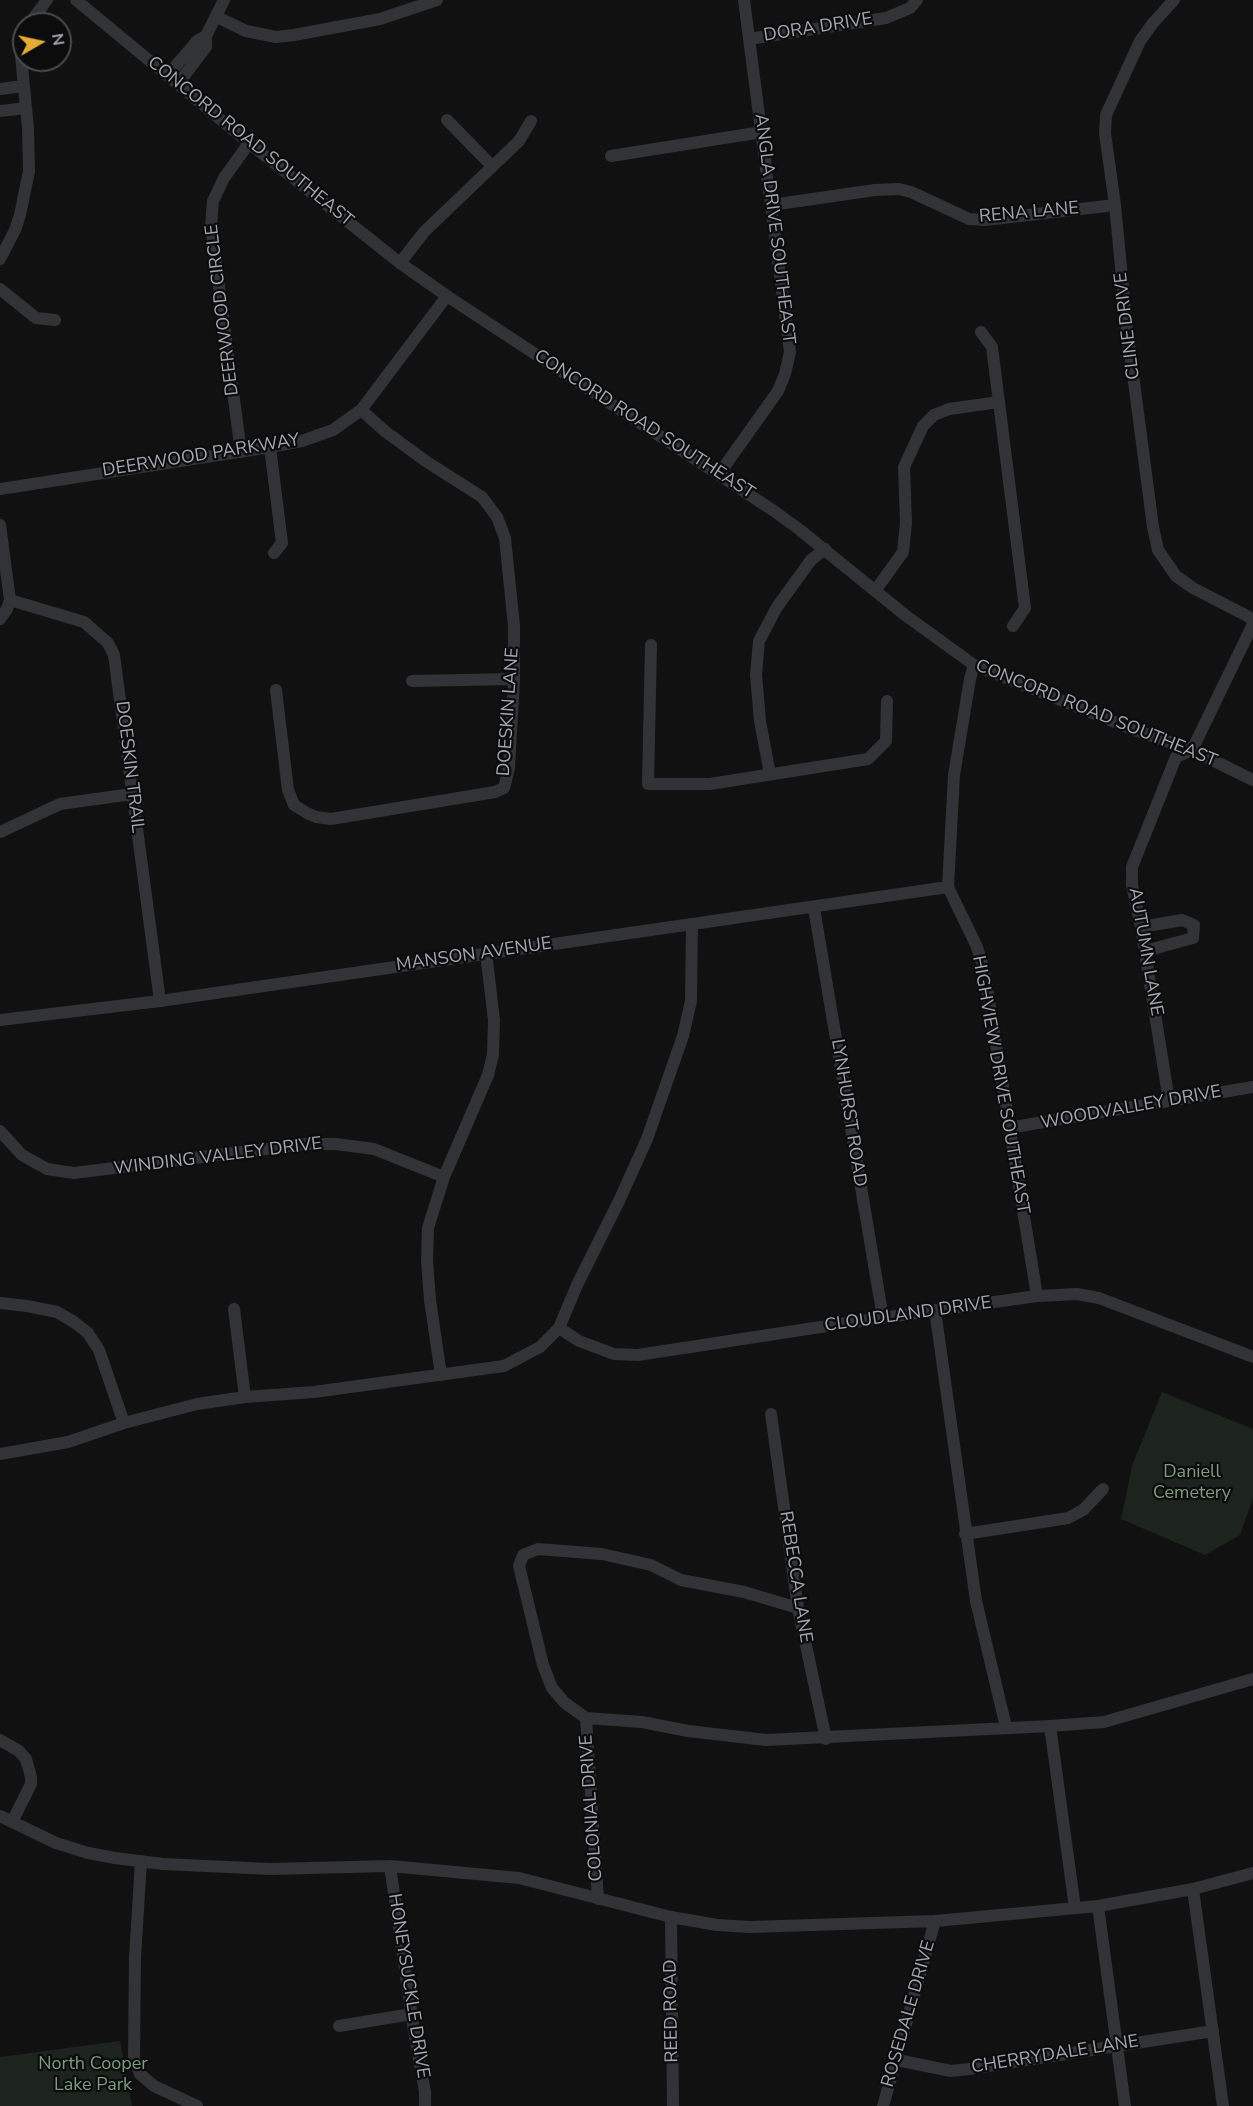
<!DOCTYPE html>
<html>
<head>
<meta charset="utf-8">
<style>
	body { margin:0 }
	#map { position:relative; width:1253px; height:2106px; overflow:hidden; background:#111112; font-family:"Nunito Sans",sans-serif }
	canvas { display:block }
	.north { position:absolute; left:12px; top:12px; width:60px; height:60px; box-sizing:border-box; background:#0c0c0d; border:2px solid #484a4f; border-radius:50%; rotate:81deg; font-size:16px; font-weight:700; line-height:24px; text-align:center; color:#a3a7b2 }
	.north::after { content:''; display:block; margin:auto; width:21px; height:27px; background:#e4ab37; clip-path:polygon(50% 0,100% 100%,50% 72%,0 100%) }
</style>
</head>
<body>
<div id="map">
<canvas width="1253" height="2106"></canvas>
<div class="north">N</div>
</div>
<script>
const ctx = document.querySelector('canvas').getContext('2d');
ctx.lineJoin = 'round';
function paint(path, color) { ctx.fillStyle = color; ctx.fill(path, 'evenodd'); }
const shape = rows => new Path2D(rows.map(r => 'M' + r).join(''));
function strokePath(path, color, width, dash) { ctx.strokeStyle = color; ctx.lineWidth = width; ctx.lineCap = dash ? 'butt' : 'round'; ctx.setLineDash(dash || []); ctx.stroke(path); }
function label(font, color, halo, rows, align = 'center') {
  ctx.font = font + ' "Nunito Sans",sans-serif'; ctx.lineWidth = 4.5; ctx.setLineDash([]); ctx.textBaseline = 'middle'; ctx.strokeStyle = halo; ctx.fillStyle = color; for (const [text, x, y, turn = 0] of rows) {
    ctx.save(); ctx.translate(x, y); ctx.rotate((+turn || 0) * Math.PI / 180); ctx.textAlign = isNaN(turn) ? turn : align; if (halo) ctx.strokeText(text, 0, 0); ctx.fillText(text, 0, 0); ctx.restore();
  }
}
paint(shape([
	[1162,1392,1253,1429,1253,1498,1240,1535,1205,1555,1121,1519,1132,1466],
	[120,2041,132,2106,0,2106,0,2057]
]), '#1d241e');
strokePath(shape([
	[76,0,249,143,400,263,447,296,774,511,800,530,905,615,974,665,1132,729,1192,750,1253,780],
	[1174,0,1153,23,1140,41,1106,115,1105,133,1115,205,1127,329,1153,527,1158,550,1176,576,1193,588,1249,617,1253,621],
	[217,17,246,31,276,37,294,35,380,19,437,0],
	[29,24,47,0],
	[749,39,886,18,910,8,917,0],
	[168,75,198,40,206,36],
	[178,84,206,47,206,36,224,0],
	[0,89,24,86],
	[0,111,26,108],
	[447,120,492,166],
	[611,156,762,132],
	[771,205,875,190,899,189,911,192,969,219,985,220,1115,205],
	[0,259,15,230,20,215,29,171,28,128,21,56,24,37],
	[400,263,424,232,519,141,531,121],
	[0,289,36,318,55,320],
	[981,332,992,347,1025,608,1013,626],
	[270,447,282,543,274,553],
	[241,452,211,226,213,201,224,178,249,143],
	[719,474,778,391,785,374,790,352,744,0],
	[0,489,270,447,302,441,333,430,361,410,447,296],
	[0,525,10,600,7,609,0,619],
	[875,591,903,552,906,523,904,467,923,426,934,415,949,409,999,402],
	[10,600,84,622,108,643,114,655,160,1001],
	[651,645,648,784,710,784,868,759,886,741,887,701],
	[974,665,970,679,954,775,948,887,977,947,984,970,1037,1296],
	[412,681,514,679],
	[276,690,288,790,294,805,307,813,316,817,331,819,495,792,504,788,509,768,514,679,514,626,505,538,497,517,482,497,427,462,386,432,361,410],
	[770,774,760,721,756,675,759,641,777,607,811,560,825,549],
	[0,832,60,804,132,794],
	[814,908,883,1318],
	[1141,927,1182,920,1194,925,1193,938,1145,951],
	[0,1020,160,1001,948,887],
	[1169,1101,1141,927,1132,885,1132,867,1176,757,1192,750,1253,624],
	[1008,1128,1253,1087],
	[0,1131,22,1155,47,1169,74,1173,306,1144,336,1144,374,1149,444,1177],
	[0,1303,27,1306,57,1312,74,1322,88,1333,99,1350,124,1423],
	[234,1309,245,1397],
	[935,1310,976,1601,1006,1727],
	[559,1328,579,1341,614,1354,638,1355,840,1324,1037,1296,1077,1294,1099,1298,1253,1357],
	[441,1375,430,1300,427,1261,428,1228,444,1177,488,1075,493,1055,494,1020,486,953],
	[771,1414,798,1608,826,1739],
	[0,1454,68,1442,124,1423,197,1404,245,1397,314,1392,504,1366,540,1347,559,1328,577,1285,619,1201,647,1139,683,1036,691,1001,692,924],
	[965,1534,1068,1518,1083,1510,1103,1489],
	[798,1608,744,1592,681,1580,651,1565,602,1554,538,1549,523,1555,519,1566,543,1665,552,1688,565,1703,586,1718,642,1722,688,1731,766,1740,1050,1726,1104,1722,1253,1679],
	[586,1718,598,1899],
	[1050,1726,1075,1908],
	[0,1740,19,1751,26,1759,31,1777,31,1784,12,1822],
	[0,1816,56,1843,88,1853,115,1858,163,1864,270,1869,390,1866,519,1878,671,1917,717,1925,750,1927,935,1921,1098,1906,1193,1889,1253,1873],
	[141,1861,135,1958,134,2058,140,2074,154,2086,197,2106],
	[390,1866,414,2031,425,2092,425,2106],
	[1193,1889,1223,2106],
	[1098,1906,1125,2106],
	[671,1917,673,2106],
	[339,2026,412,2014],
	[897,2060,951,2071,969,2069,1213,2031],
	[883,2106,935,1921]
]), '#323337', 12);
label('18px', '#a3a7b2', '#0c0c0d', [
	["DORA DRIVE",818,28,-9],
	["CONCORD ROAD SOUTHEAST",250,142,39],
	["RENA LANE",1029,213,-5],
	["ANGLA DRIVE SOUTHEAST",774,229,83],
	["DEERWOOD CIRCLE",223,310,-97],
	["CLINE DRIVE",1128,326,-97],
	["CONCORD ROAD SOUTHEAST",644,425,33],
	["DEERWOOD PARKWAY",201,456,-9],
	["DOESKIN LANE",509,712,-86],
	["CONCORD ROAD SOUTHEAST",1096,714,22],
	["DOESKIN TRAIL",129,767,83],
	["AUTUMN LANE",1145,952,80],
	["MANSON AVENUE",474,955,-8],
	["HIGHVIEW DRIVE SOUTHEAST",1000,1085,80],
	["WOODVALLEY DRIVE",1131,1108,-10],
	["LYNHURST ROAD",848,1113,81],
	["WINDING VALLEY DRIVE",218,1157,-7],
	["CLOUDLAND DRIVE",908,1315,-8],
	["REBECCA LANE",795,1577,81],
	["COLONIAL DRIVE",592,1808,-94],
	["HONEYSUCKLE DRIVE",408,1986,81],
	["REED ROAD",672,2011,-91],
	["ROSEDALE DRIVE",909,2014,-74],
	["CHERRYDALE LANE",1055,2055,-9]
]);
label('18px', '#7b9c7d', '#0c0c0d', [
	["Daniell",1192,1473],
	["Cemetery",1192,1494],
	["North Cooper",93,2065],
	["Lake Park",93,2086]
]);
</script>
</body>
</html>
